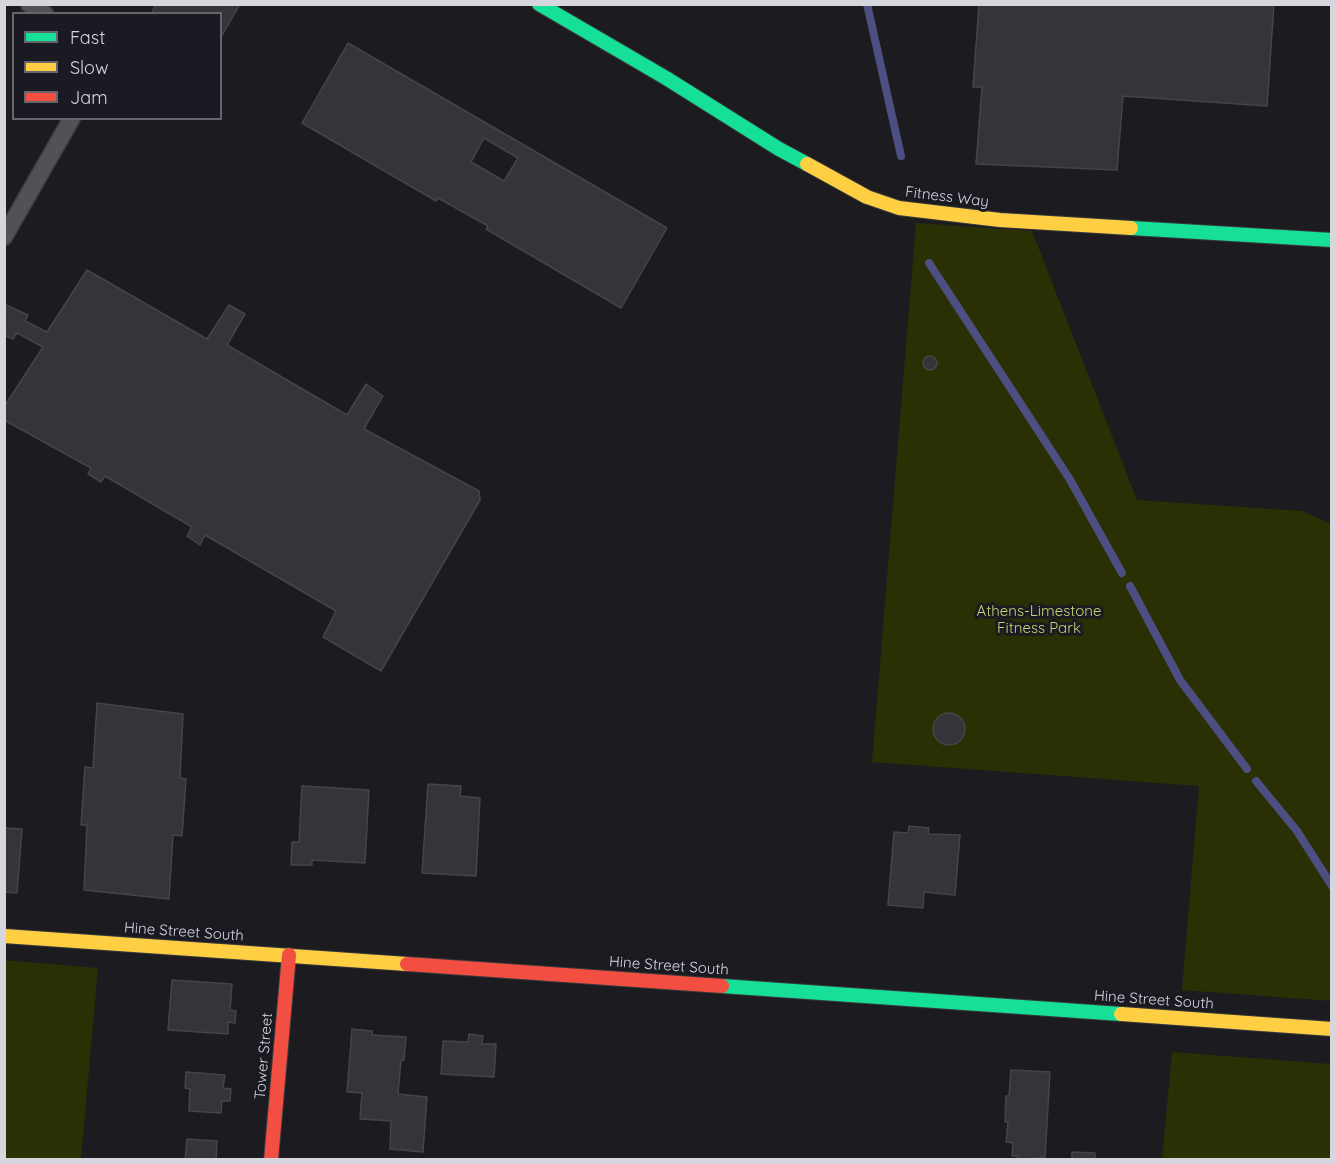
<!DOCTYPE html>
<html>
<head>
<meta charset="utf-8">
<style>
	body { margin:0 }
	#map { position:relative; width:1336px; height:1164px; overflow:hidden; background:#1c1c20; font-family:Quicksand,sans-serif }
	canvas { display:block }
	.frame { position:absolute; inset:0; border:6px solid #d6d7dc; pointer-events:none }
	.legend { position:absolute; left:12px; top:12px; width:210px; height:108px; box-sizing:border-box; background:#1a1b22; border:2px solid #65666c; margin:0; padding:8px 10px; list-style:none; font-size:18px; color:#d6d7dc }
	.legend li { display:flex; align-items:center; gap:12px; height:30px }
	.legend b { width:30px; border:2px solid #65666c }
</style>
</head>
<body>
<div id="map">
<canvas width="1336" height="1164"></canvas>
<div class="frame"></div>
<ul class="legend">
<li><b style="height:8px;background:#16e098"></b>Fast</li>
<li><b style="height:8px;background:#ffcf43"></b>Slow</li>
<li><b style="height:8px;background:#f24e42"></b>Jam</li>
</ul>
</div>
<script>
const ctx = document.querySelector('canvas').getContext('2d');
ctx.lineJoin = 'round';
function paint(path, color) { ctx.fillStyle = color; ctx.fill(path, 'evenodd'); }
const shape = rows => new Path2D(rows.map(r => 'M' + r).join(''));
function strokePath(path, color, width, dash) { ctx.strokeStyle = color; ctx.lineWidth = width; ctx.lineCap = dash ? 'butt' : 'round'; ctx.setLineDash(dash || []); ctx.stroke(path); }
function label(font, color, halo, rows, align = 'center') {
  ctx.font = font + ' Quicksand,sans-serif'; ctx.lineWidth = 6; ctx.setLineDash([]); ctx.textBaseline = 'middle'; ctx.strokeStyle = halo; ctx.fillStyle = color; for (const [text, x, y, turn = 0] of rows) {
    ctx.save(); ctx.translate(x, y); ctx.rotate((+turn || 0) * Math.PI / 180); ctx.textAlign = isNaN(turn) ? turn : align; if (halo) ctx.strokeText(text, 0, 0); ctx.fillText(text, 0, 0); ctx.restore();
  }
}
paint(shape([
	[916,223,1032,231,1137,500,1302,511,1331,524,1331,1001,1182,990,1199,786,872,762],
	[4,960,98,968,81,1159,5,1159],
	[1172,1052,1331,1064,1331,1159,1162,1159]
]), '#2b2f04');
strokePath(shape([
	[867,4,901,156],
	[929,263,1069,478,1122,573],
	[1130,586,1180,680,1247,769],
	[1256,781,1297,831,1332,886]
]), '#4d4f83', 8);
const building = shape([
	[156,4,240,4,220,39,220,14,151,14,156,4],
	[979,4,1274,4,1267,106,1123,96,1117,170,976,164,982,87,973,87,979,4],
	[348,43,667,228,621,308,486,229,488,226,438,198,436,201,302,123,348,43],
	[484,138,518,158,504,181,471,162,484,138],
	[87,270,207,339,229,305,245,314,227,345,347,415,366,384,383,396,364,429,479,491,480,500,381,671,323,637,336,611,205,535,200,545,187,536,192,527,105,476,101,482,88,474,91,468,4,420,4,407,43,347,17,333,13,339,4,335,4,304,28,315,25,321,47,332,87,270],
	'923 363a7 7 0 1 1 14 0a7 7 0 1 1-14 0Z',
	[97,703,183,714,180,778,186,779,182,836,173,835,169,899,84,890,87,825,81,825,85,767,93,768,97,703],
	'933 729a16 16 0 1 1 32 0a16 16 0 1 1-32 0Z',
	[428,784,461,786,460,796,480,798,476,876,422,873,428,784],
	[302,786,369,790,365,863,312,860,312,865,291,865,292,842,299,842,302,786],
	[909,826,929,828,928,834,960,835,955,895,924,892,923,908,888,905,894,832,908,833,909,826],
	[4,828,22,829,17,893,4,892,4,828],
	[172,980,232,984,230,1010,236,1011,235,1023,228,1022,228,1034,168,1030,172,980],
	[352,1029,372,1031,372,1035,406,1037,404,1060,401,1060,398,1094,427,1097,423,1152,390,1149,391,1121,360,1119,362,1093,347,1092,352,1029],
	[469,1034,483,1036,482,1044,496,1044,494,1077,441,1074,443,1041,468,1042,469,1034],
	[1011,1070,1050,1072,1045,1157,1018,1160,1018,1156,1012,1156,1013,1143,1006,1142,1008,1122,1005,1122,1006,1096,1009,1096,1011,1070],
	[186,1072,225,1075,223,1088,231,1089,230,1101,222,1101,221,1113,189,1111,190,1089,185,1088,186,1072],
	[187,1139,217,1141,216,1160,185,1160,187,1139],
	[1072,1152,1095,1153,1095,1160,1072,1160,1072,1152]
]);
paint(building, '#343538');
strokePath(building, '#454548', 1.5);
const lane = shape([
	[29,4,45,14],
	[4,237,72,118]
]);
const fast = shape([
	[539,4,666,78,779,149,807,164],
	[1131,228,1332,240],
	[722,986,1121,1014]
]);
const slow = shape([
	[807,164,867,197,899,208,1000,220,1131,228],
	[4,936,407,964],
	[1121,1014,1332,1029]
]);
const jam = shape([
	[407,964,722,986],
	[271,1160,289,955]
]);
strokePath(lane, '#38393b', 19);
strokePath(fast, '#38393b', 16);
strokePath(slow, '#38393b', 16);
strokePath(jam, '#38393b', 16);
strokePath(lane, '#525256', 16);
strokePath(fast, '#16e098', 14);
strokePath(slow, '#ffcf43', 14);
strokePath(jam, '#f24e42', 14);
label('15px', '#d6d7dc', '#1a1b22', [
	["Fitness Way",947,197,7],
	["Hine Street South",184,932,4],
	["Hine Street South",669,966,4],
	["Hine Street South",1154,1000,4],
	["Tower Street",264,1056,-85]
]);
label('15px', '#c6d475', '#1a1b22', [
	["Athens-Limestone",1039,611],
	["Fitness Park",1039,628]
]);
</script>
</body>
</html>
